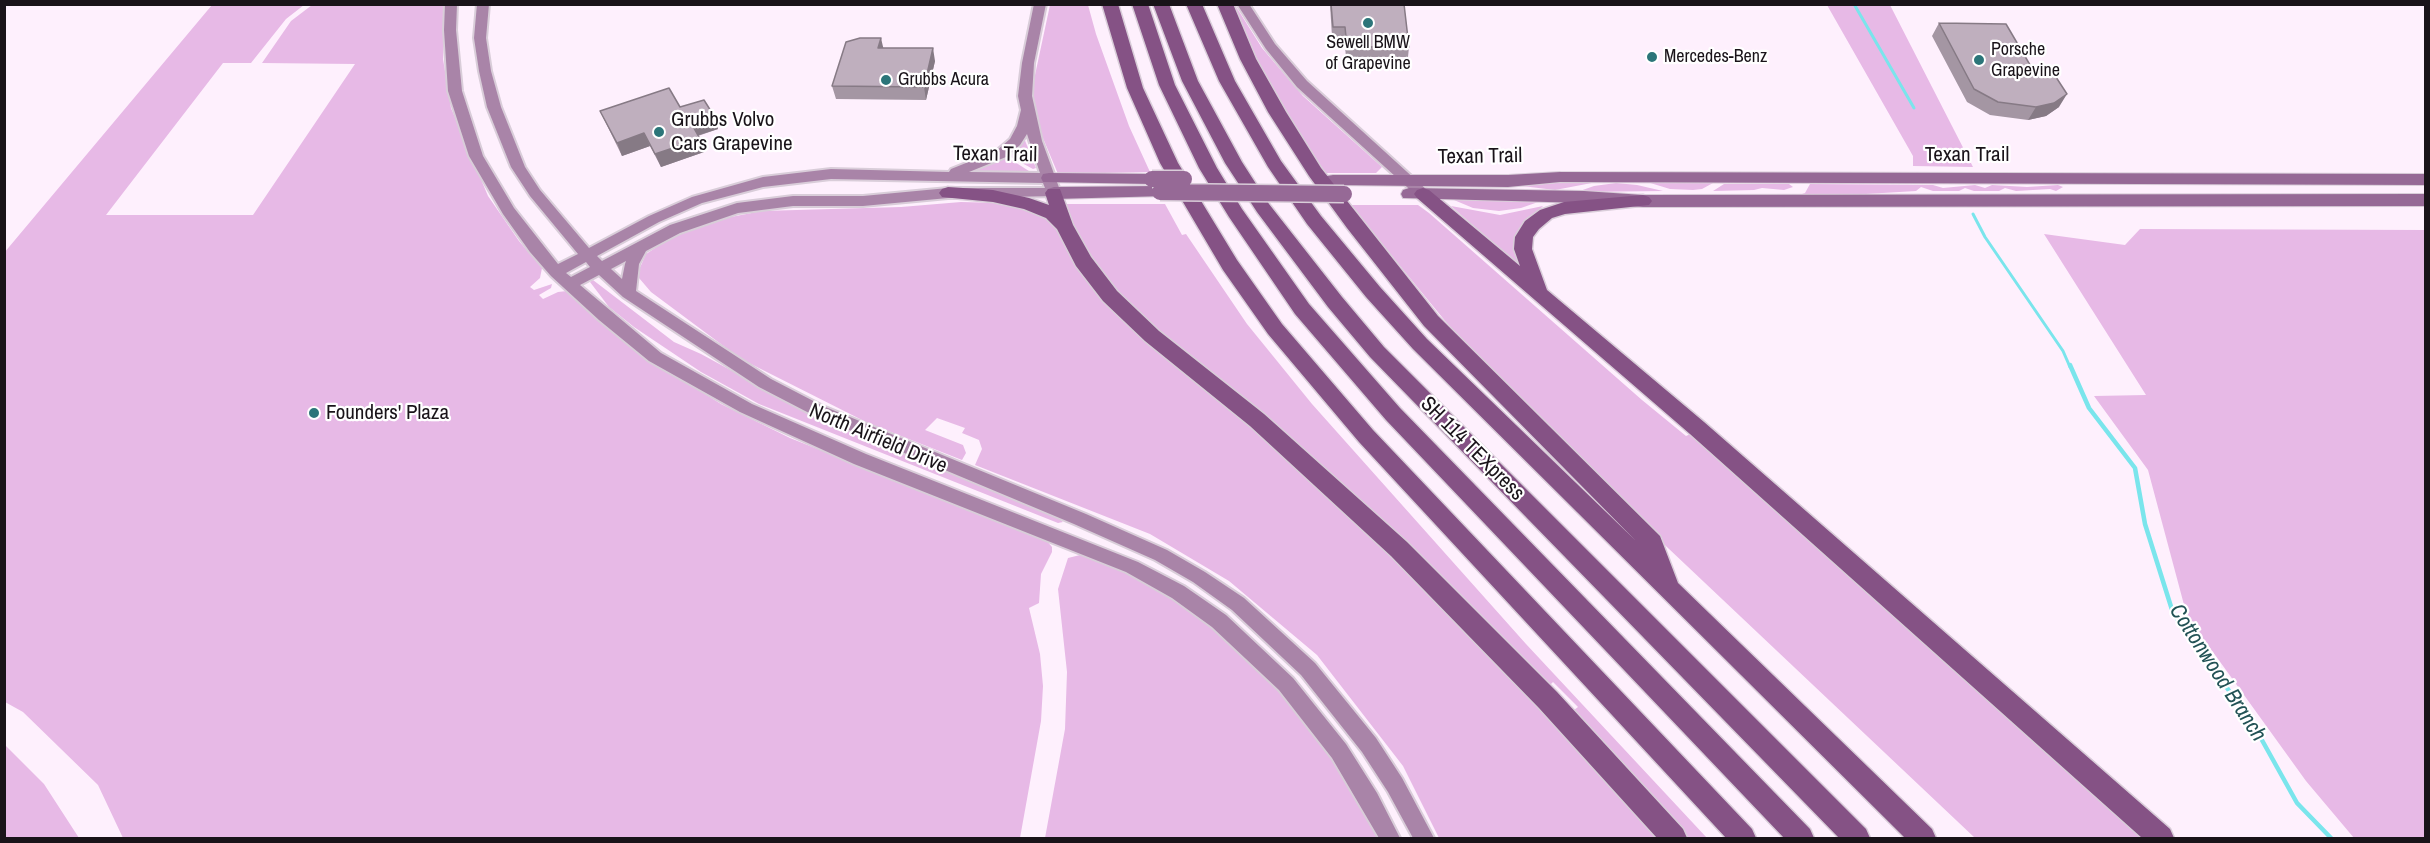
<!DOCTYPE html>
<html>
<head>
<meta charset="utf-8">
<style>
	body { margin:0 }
	#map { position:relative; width:2430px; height:843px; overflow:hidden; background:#fef0fd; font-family:"Archivo Narrow",sans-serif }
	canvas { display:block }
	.frame { position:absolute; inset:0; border:6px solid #191319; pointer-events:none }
</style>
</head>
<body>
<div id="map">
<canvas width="2430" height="843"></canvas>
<div class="frame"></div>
</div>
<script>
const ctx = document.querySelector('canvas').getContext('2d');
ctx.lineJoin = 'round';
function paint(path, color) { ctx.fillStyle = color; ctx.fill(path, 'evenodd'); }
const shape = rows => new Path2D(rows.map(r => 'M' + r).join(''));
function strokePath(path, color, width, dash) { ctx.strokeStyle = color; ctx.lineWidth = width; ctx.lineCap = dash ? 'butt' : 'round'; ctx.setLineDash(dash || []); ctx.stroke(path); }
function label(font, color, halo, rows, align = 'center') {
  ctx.font = font + ' "Archivo Narrow",sans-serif'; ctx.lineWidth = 4.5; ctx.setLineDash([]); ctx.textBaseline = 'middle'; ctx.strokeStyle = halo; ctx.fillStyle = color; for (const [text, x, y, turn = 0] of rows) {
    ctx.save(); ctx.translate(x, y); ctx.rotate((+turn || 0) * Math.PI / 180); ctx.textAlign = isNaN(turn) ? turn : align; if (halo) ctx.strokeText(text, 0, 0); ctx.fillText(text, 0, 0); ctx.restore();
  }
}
paint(shape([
	[212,5,304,5,286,19,251,63,223,63,106,215,253,215,355,64,262,63,291,21,312,5,445,5,443,59,451,108,488,196,519,241,542,268,540,278,530,287,534,290,552,284,551,288,539,295,543,299,558,292,567,291,646,357,721,404,790,438,1046,540,1052,547,1052,552,1041,574,1039,603,1029,608,1040,654,1043,686,1041,721,1020,838,123,838,98,785,23,712,5,702,4,253],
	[1050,5,1088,5,1096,34,1129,126,1150,172,1058,174,1040,131,1033,107,1032,89],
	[1231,5,1235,5,1262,48,1303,96,1382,167,1376,173,1326,173,1297,134,1267,83],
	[1827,5,1890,5,1973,167,1913,166,1913,156],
	[1024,138,1036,168,1033,169,1009,156,1009,153],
	[1007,157,1032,173,972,172,1003,158],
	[1567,182,1597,182,1555,190,1522,186],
	[1647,182,1677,182,1713,183,1702,189,1693,190,1670,189],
	[1616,183,1637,185,1663,191,1577,192,1594,186],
	[1724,184,1789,184,1793,187,1784,190,1762,188,1754,190,1713,191],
	[1810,184,1933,185,1943,188,1975,185,1985,188,1992,185,2027,187,2058,185,2063,187,2056,191,2050,189,2016,191,2005,188,1999,191,1974,191,1965,188,1959,191,1933,191,1921,187,1916,191,1866,194,1799,195,1805,193],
	[1454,200,1541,201,1521,208,1499,211,1473,208],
	[961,202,1002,203,1033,213,1035,212,1051,220,1076,256,1309,474,1491,651,1663,838,1439,838,1403,766,1317,655,1229,581,1150,534,975,465,982,449,979,440,962,433,965,428,937,418,925,430,963,445,966,453,962,460,868,423,741,359,651,292,639,278,638,272,646,254,678,233,710,221,762,211,901,207],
	[1064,204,1165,204,1182,235,1186,234,1247,324,1312,404,1526,644,1707,838,1681,838,1612,759,1574,710,1578,707,1553,682,1546,689,1146,323,1111,287,1093,264,1079,239],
	[1350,205,1418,205,1429,213,1642,400,1686,436,1695,432,2152,838,1975,838,1560,446,1478,361],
	[1451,206,1500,215,1543,206,1536,213,1519,266],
	[2140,229,2425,230,2425,838,2354,838,2306,781,2187,616,2148,470,2094,396,2146,395,2044,234,2125,245],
	[593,280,674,342,701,354,769,391,856,435,1055,515,1063,522,1058,523,759,404,701,372,634,327,609,307,590,282],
	[1080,555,1094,559,1139,579,1165,595,1201,618,1263,672,1296,709,1328,751,1358,798,1380,838,1045,838,1065,729,1067,672,1058,589,1068,558],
	[5,745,44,784,79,838,5,838]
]), '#e7b9e6');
strokePath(shape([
	[1854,4,1914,108],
	[1973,214,1985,237,2063,351,2070,367]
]), '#7ae5ec', 3);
strokePath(shape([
	[2070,365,2089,408,2135,468,2145,524,2173,613,2253,724,2297,803,2331,838]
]), '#7ae5ec', 4.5);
const secondary = shape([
	[445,4,457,4,456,30,462,91,483,156,514,208,558,264,578,254,530,196,511,167,487,107,479,71,474,38,477,4,489,4,486,38,491,71,501,107,525,167,540,190,589,248,649,216,692,197,763,177,831,169,949,172,951,169,996,151,1010,139,1017,126,1021,110,1018,96,1022,63,1034,4,1046,4,1034,63,1032,96,1042,141,1061,193,1059,196,948,198,863,206,793,206,738,213,680,233,646,251,639,264,636,291,771,379,823,406,1086,514,1167,550,1205,572,1244,598,1315,663,1376,738,1402,778,1434,838,1413,838,1388,792,1362,752,1301,675,1232,610,1193,582,1155,560,1074,524,811,414,759,387,623,297,599,275,580,285,661,353,752,404,866,454,1138,562,1184,586,1226,615,1293,678,1346,744,1377,793,1400,838,1379,838,1332,758,1279,690,1212,627,1172,598,1126,572,854,464,740,412,649,361,599,320,551,276,530,252,503,214,469,156,448,91,444,30,445,4],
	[1027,134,1040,173,969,172,1006,157,1020,145,1027,134],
	[831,179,1043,183,1045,188,948,188,863,196,793,196,737,203,670,225,602,261,597,256,659,222,702,203,763,187,831,179],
	[626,261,625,264,622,279,611,269,626,261],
	[586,262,590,267,571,277,566,273,586,262],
	[1237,4,1249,4,1275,44,1307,81,1428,191,1430,194,1428,197,1418,197,1297,87,1266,49,1237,4]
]);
const primary = shape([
	[1560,172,2426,174,2426,185,1560,182,1508,187,1333,185,1327,184,1325,180,1327,176,1333,175,1508,175,1560,172],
	[1049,173,1152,174,1158,175,1160,179,1158,183,1152,184,1043,182,1041,178,1043,174,1049,173],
	[1160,186,1166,188,1168,192,1166,196,1054,199,1048,197,1046,193,1048,189,1054,187,1160,186],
	[1409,188,1584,191,1643,195,2426,194,2426,206,1643,207,1584,203,1403,198,1401,194,1403,190,1409,188]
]);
const highway = shape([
	[1102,4,1118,4,1143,88,1178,163,1237,260,1282,324,1373,430,1752,829,1756,838,1726,838,1359,442,1268,334,1223,270,1160,163,1127,88,1102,4],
	[1132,4,1148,4,1175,85,1217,168,1242,209,1309,304,1400,408,1810,829,1814,838,1784,838,1386,420,1295,314,1229,217,1199,168,1159,85,1132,4],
	[1153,4,1169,4,1198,81,1242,162,1269,204,1342,297,1384,347,1866,829,1870,838,1839,838,1370,357,1328,307,1257,212,1225,163,1182,81,1153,4],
	[1186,4,1202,4,1235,81,1281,161,1321,216,1380,287,1427,339,1635,540,1424,326,1347,228,1309,176,1268,112,1240,59,1217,4,1233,4,1256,59,1286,112,1321,168,1438,316,1660,536,1678,583,1932,829,1936,838,1905,838,1413,349,1366,297,1307,224,1268,167,1219,81,1186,4],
	[948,187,993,190,1029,198,1049,205,1045,193,1048,189,1060,189,1073,225,1091,257,1117,291,1159,331,1264,414,1407,542,1557,692,1683,829,1687,838,1657,838,1539,708,1391,556,1250,426,1145,341,1103,301,1076,266,1057,229,1046,218,1024,209,993,202,942,197,939,193,942,189,948,187],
	[1423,188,1429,190,1520,266,1514,249,1515,237,1525,221,1540,210,1564,202,1643,195,1649,197,1652,201,1649,205,1565,214,1552,218,1539,229,1533,237,1532,249,1547,290,1704,422,2170,829,2174,838,2142,838,1690,434,1417,198,1414,194,1417,190,1423,188]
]);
strokePath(secondary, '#d9cdd9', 4);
strokePath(primary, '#d9cdd9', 2);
strokePath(highway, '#d9cdd9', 3);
paint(secondary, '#a984a8');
paint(primary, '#966996');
paint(highway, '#855285');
const primaryBridge = shape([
	[1152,179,1184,179],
	[1160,192,1344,194]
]);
strokePath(primaryBridge, '#d9cdd9', 19, []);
strokePath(primaryBridge, '#966996', 16);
paint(shape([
	[1330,4,1404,4,1409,47,1408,57,1346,57,1344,37,1332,37],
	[1939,23,2033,70,2059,107,2046,116,2028,120,1990,115,1967,102,1932,36],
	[884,48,935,61,926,100,836,99,832,86],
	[600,111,714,116,718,129,698,136,704,152,661,167,650,146,622,156]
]), '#a496a3');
paint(shape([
	[881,38,884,51,878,48],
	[933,48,935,61,926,100,924,87],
	[2067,94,2059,107,2046,116,2028,120,2036,107],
	[714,116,718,129,696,136,691,123],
	[644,133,650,146,622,156,617,143],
	[700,139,704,152,661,167,655,154]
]), '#867a85');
const building = shape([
	[1331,4,1404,4,1409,47,1347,47,1345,27,1333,27,1331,4],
	[1939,23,2006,24,2033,70,2052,71,2067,94,2054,103,2036,107,1998,102,1974,89,1939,23],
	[860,38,881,38,878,48,933,48,924,87,832,86,846,42,860,38],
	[669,88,680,107,704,100,714,116,691,123,700,139,655,154,644,133,617,143,600,111,669,88]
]);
paint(building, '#bfafbe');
strokePath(building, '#867a85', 1.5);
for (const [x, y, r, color] of [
	[1368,23,6,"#2b7579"],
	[1652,57,6,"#2b7579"],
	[1979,60,6,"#2b7579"],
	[886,80,6,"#2b7579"],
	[659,132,6,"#2b7579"],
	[314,413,6,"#2b7579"]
]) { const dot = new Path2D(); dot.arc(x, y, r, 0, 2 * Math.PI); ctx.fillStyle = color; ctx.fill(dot); strokePath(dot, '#fff', 2); }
label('18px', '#191319', '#fff', [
	["Sewell BMW",1368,43,"center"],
	["of Grapevine",1368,64,"center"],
	["Porsche",1991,50],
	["Grapevine",1991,71],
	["Mercedes-Benz",1664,57],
	["Grubbs Acura",898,80]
], 'left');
label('21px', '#191319', '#fff', [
	["Grubbs Volvo",671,120],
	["Cars Grapevine",671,144],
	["Founders' Plaza",326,413]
], 'left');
label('21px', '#191319', '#fff', [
	["Texan Trail",995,155,1],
	["Texan Trail",1967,155],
	["Texan Trail",1480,157,-1],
	["North Airfield Drive",878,439,23],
	["SH 114 TEXpress",1472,449,45]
]);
label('italic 22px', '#225255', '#fff', [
	["Cottonwood Branch",2217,673,57]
]);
</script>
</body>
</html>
